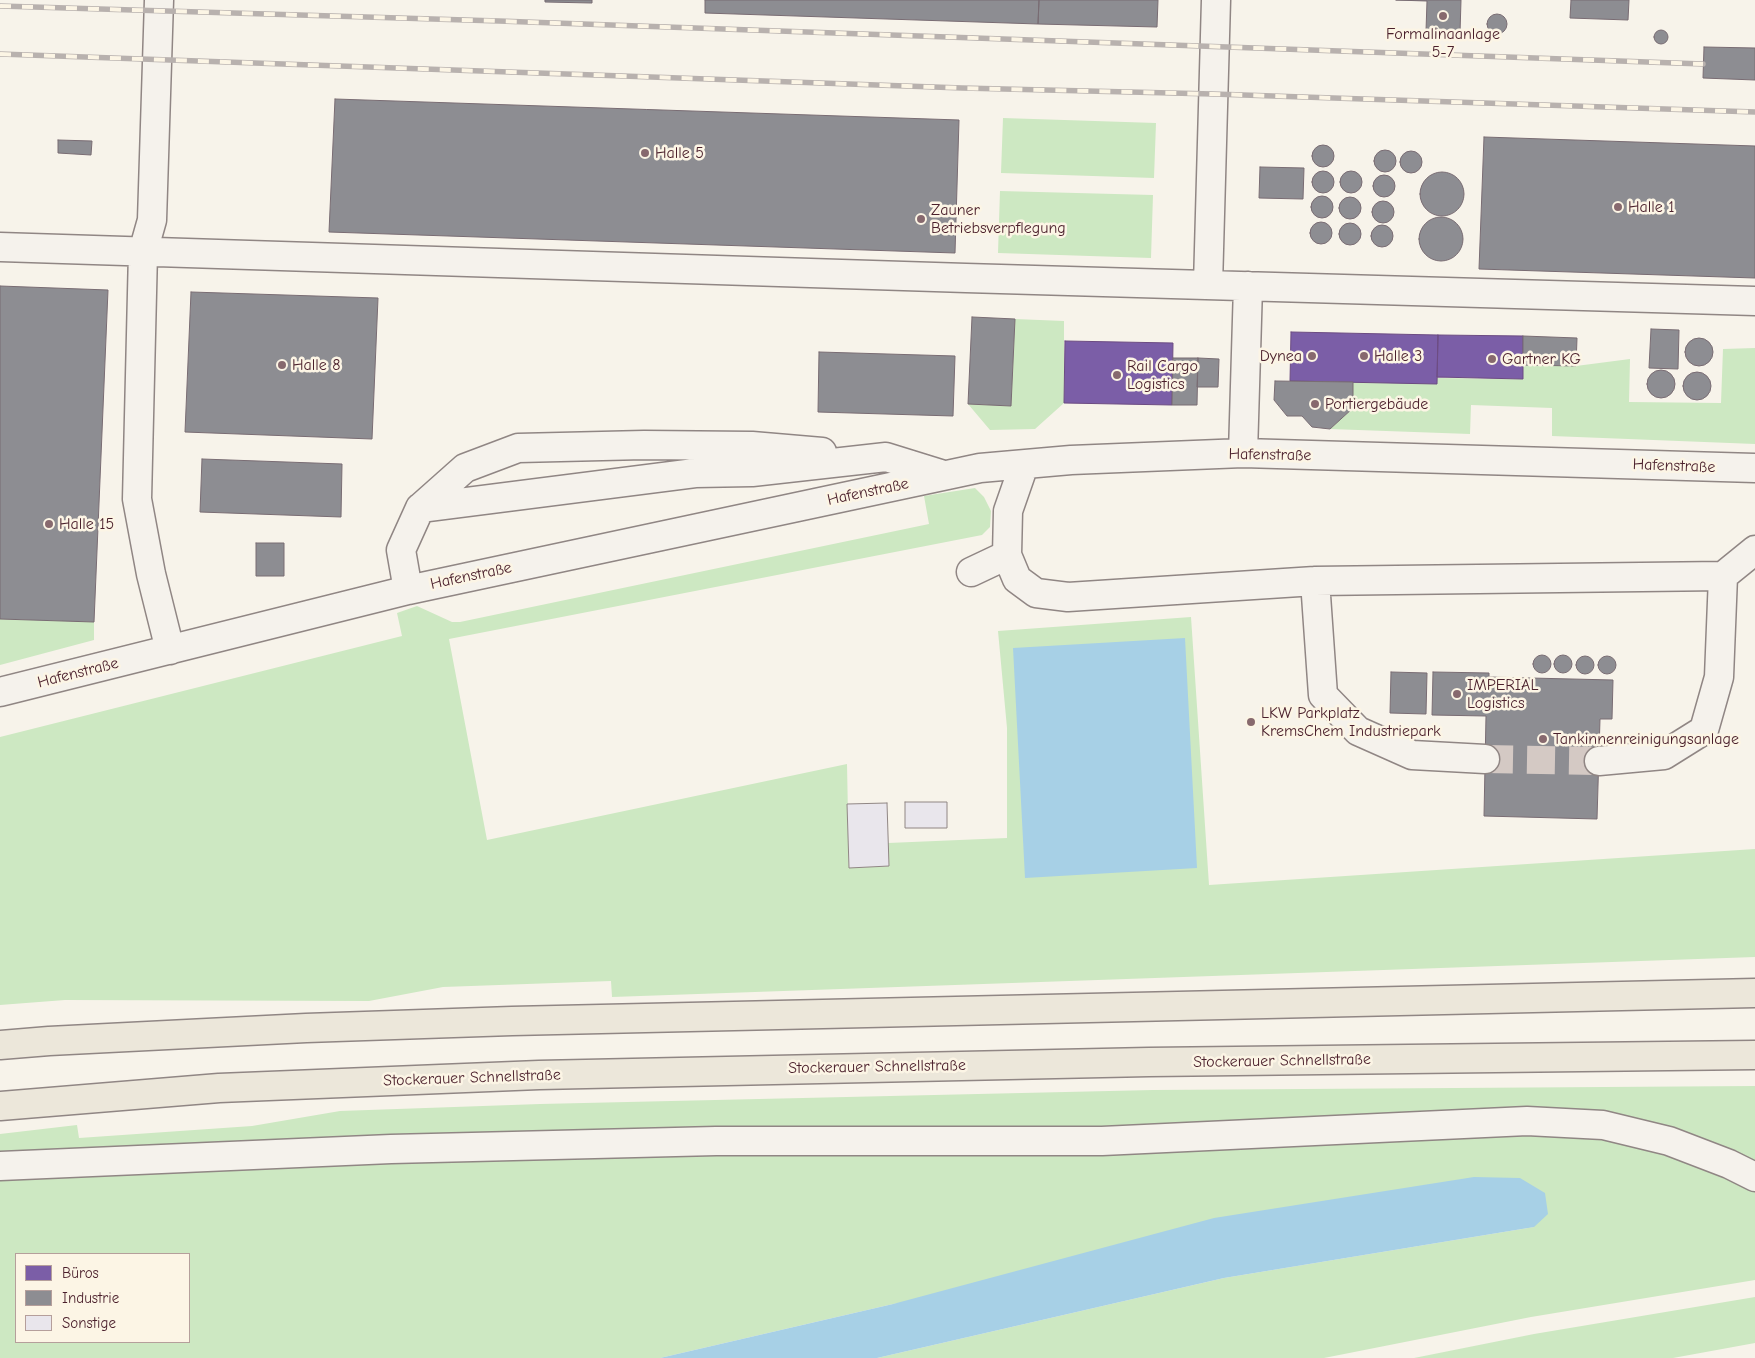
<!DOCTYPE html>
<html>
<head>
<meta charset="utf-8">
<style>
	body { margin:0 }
	#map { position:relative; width:1755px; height:1358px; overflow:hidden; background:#f7f3ea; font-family:"Comic Neue",sans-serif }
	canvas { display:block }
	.legend { position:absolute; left:15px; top:1253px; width:175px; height:90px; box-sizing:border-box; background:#fcf5e5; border:1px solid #b59f9b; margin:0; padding:6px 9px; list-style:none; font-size:15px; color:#4a1f2b }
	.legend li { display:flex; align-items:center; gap:10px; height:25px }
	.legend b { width:25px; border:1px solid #b59f9b }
</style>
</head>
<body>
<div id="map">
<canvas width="1755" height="1358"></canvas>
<ul class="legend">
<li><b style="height:14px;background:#7b5ea7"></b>Büros</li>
<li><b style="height:14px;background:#8d8d92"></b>Industrie</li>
<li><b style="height:14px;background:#e9e6ec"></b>Sonstige</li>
</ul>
</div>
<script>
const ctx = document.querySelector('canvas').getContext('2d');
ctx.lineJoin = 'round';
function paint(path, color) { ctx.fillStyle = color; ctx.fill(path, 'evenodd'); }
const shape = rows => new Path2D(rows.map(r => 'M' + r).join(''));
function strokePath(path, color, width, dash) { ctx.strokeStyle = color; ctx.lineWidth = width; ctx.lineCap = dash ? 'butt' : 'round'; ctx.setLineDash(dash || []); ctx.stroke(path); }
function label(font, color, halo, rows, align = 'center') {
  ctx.font = font + ' "Comic Neue",sans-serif'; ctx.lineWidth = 5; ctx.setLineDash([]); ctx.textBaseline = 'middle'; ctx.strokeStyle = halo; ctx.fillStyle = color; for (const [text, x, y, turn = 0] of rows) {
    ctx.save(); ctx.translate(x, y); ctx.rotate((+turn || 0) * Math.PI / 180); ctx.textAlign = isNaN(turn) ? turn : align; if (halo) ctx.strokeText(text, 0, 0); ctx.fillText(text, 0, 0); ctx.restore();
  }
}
paint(shape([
	[1003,118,1156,123,1154,178,1001,173],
	[1000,191,1153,195,1151,258,998,253],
	[1015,319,1064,321,1064,403,1035,429,990,430,968,404,1011,406],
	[1755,348,1755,444,1552,436,1552,408,1471,405,1470,434,1330,429,1353,408,1353,382,1437,378,1522,379,1523,365,1576,366,1630,359,1629,402,1721,403,1723,349],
	[975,488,984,497,991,511,990,527,982,535,449,639,487,840,847,764,849,867,889,866,888,843,1007,838,1007,728,998,631,1191,617,1209,885,1755,849,1755,957,612,997,611,981,443,987,369,1001,65,1000,0,1005,0,737,402,636,397,613,417,606,452,622,460,622,929,524,924,496],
	[0,619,94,622,94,640,0,665],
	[1755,1086,1755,1280,1531,1317,1324,1358,877,1358,1224,1278,1534,1227,893,1304,660,1358,0,1358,0,1134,77,1125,79,1138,252,1126,340,1111,540,1104,1153,1090],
	[16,1254,189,1254,189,1342,16,1342],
	[1755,1297,1755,1343,1673,1358,1414,1358,1534,1334]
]), '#cde8c2');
paint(shape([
	[1185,638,1197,868,1025,878,1013,648],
	[1474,1177,1520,1178,1545,1193,1548,1214,1534,1227,1224,1278,877,1358,660,1358,893,1304,1214,1218]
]), '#a7d0e6');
const offices = shape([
	[1291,332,1438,335,1437,384,1290,381,1291,332],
	[1438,335,1523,336,1523,379,1437,377,1438,335],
	[1065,341,1173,343,1172,405,1064,403,1065,341]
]);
paint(offices, '#7b5ea7');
strokePath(offices, '#6c4b82', 1);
const industry = shape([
	[545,0,592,0,592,3,545,2,545,0],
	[705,0,1039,0,1038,24,705,13,705,0],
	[1039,0,1158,0,1157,27,1038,24,1039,0],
	[1396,0,1461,0,1460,33,1426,31,1427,1,1396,0],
	[1571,0,1629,0,1628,20,1570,18,1571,0],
	'1487 24a10 10 0 1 1 20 0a10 10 0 1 1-20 0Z',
	'1654 37a7 7 0 1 1 14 0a7 7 0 1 1-14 0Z',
	[1704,47,1755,48,1755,80,1703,78,1704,47],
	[335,99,959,120,955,253,329,232,335,99],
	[1484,137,1755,146,1755,278,1479,269,1484,137],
	[58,140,92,141,91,155,58,153,58,140],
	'1312 156a11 11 0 1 1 22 0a11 11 0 1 1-22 0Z',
	'1374 161a11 11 0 1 1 22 0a11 11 0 1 1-22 0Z',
	'1400 162a11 11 0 1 1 22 0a11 11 0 1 1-22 0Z',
	[1260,167,1304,168,1303,199,1259,198,1260,167],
	'1312 182a11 11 0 1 1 22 0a11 11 0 1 1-22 0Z',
	'1340 182a11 11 0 1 1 22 0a11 11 0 1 1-22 0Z',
	'1420 194a22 22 0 1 1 44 0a22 22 0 1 1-44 0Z',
	'1373 186a11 11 0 1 1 22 0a11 11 0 1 1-22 0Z',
	'1311 207a11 11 0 1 1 22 0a11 11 0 1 1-22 0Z',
	'1339 208a11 11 0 1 1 22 0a11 11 0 1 1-22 0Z',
	'1372 212a11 11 0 1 1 22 0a11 11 0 1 1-22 0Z',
	'1419 239a22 22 0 1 1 44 0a22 22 0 1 1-44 0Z',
	'1310 233a11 11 0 1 1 22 0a11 11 0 1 1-22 0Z',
	'1339 234a11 11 0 1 1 22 0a11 11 0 1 1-22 0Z',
	'1371 236a11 11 0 1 1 22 0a11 11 0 1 1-22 0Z',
	[0,286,108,290,94,622,0,619,0,286],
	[191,292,378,298,372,439,185,432,191,292],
	[972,317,1015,319,1011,406,968,404,972,317],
	[1651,329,1679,330,1678,369,1649,368,1651,329],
	[1523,336,1577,338,1576,366,1523,365,1523,336],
	'1685 352a14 14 0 1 1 28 0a14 14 0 1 1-28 0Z',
	[819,352,955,356,953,416,818,412,819,352],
	[1173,358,1198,358,1197,405,1172,405,1173,358],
	[1198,358,1219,359,1218,387,1197,387,1198,358],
	'1647 384a14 14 0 1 1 28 0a14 14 0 1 1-28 0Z',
	'1683 386a14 14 0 1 1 28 0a14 14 0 1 1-28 0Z',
	[1275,381,1353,382,1353,408,1330,429,1312,427,1302,416,1287,416,1274,400,1275,381],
	[202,459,342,464,341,517,200,512,202,459],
	[256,543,284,543,284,576,256,576,256,543],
	'1533 664a9 9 0 1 1 18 0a9 9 0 1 1-18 0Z',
	'1554 664a9 9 0 1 1 18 0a9 9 0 1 1-18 0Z',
	'1576 665a9 9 0 1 1 18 0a9 9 0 1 1-18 0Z',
	'1598 665a9 9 0 1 1 18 0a9 9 0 1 1-18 0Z',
	[1391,672,1427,673,1426,714,1390,713,1391,672],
	[1433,672,1489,673,1489,677,1613,680,1612,719,1600,719,1597,819,1484,816,1486,716,1432,715,1433,672]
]);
paint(industry, '#8d8d92');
strokePath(industry, '#796c73', 1);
const building = shape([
	[905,802,947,802,947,828,905,828,905,802],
	[887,803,889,866,849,868,847,804,887,803]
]);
paint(building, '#e9e6ec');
strokePath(building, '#908684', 1);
strokePath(shape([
	[1485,759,1599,761]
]), '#d4c9c4', 28, [28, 14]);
const minor = shape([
	[159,0,152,220,143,252,137,499,151,574,170,650],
	[0,247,966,278,1755,301],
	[1208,285,1216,0],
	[1243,453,1248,286],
	[1024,465,1008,511,1007,555,1017,579,1036,593,1068,597,1315,581,1723,576,1755,550],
	[420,508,465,468,518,448,644,445,752,446,822,452],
	[971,572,1007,555],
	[1315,581,1323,695,1358,731,1412,755,1485,759],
	[408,590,401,550,420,508,695,473,752,472,886,457,944,475],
	[0,692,408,590,980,468,1071,460,1243,453,1755,468],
	[1599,761,1664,755,1704,730,1719,677,1723,576],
	[0,1166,391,1149,716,1141,1102,1141,1527,1121,1603,1125,1669,1141,1729,1164,1755,1177]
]);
const highway = shape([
	[0,1045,49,1041,306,1028,512,1021,1755,993],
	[0,1106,219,1088,539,1075,1149,1062,1755,1055]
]);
strokePath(minor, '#908684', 31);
strokePath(highway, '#908684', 31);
strokePath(minor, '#f5f2ec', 28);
strokePath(highway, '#ece7da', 28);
const rail = shape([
	[0,6,499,21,1703,64],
	[0,54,962,88,1213,94,1755,112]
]);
strokePath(rail, '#b8b1ae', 5.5);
strokePath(rail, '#fcf5e5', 4, [11]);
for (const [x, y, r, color] of [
	[1443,16,5,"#87696e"],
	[645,153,5,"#87696e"],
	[1618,207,5,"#87696e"],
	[921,219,5,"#87696e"],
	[1312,356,5,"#87696e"],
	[1364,356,5,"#87696e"],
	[1492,359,5,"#87696e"],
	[282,365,5,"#87696e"],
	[1117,375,5,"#87696e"],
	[1315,404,5,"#87696e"],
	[49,524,5,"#87696e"],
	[1457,694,5,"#87696e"],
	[1251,722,5,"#87696e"],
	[1543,739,5,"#87696e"]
]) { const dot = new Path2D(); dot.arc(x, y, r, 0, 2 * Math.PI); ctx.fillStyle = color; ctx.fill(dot); strokePath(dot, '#fcf5e5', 2); }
label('16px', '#4a1f2b', '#fcf5e5', [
	["Formalinaanlage",1443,34,"center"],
	["5-7",1443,52,"center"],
	["Halle 5",655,153],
	["Halle 1",1628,207],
	["Zauner",931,210],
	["Betriebsverpflegung",931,228],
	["Dynea",1302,356,"right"],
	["Halle 3",1374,356],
	["Gartner KG",1502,359],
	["Halle 8",292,365],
	["Rail Cargo",1127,366],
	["Logistics",1127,384],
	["Portiergebäude",1325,404],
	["Halle 15",59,524],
	["IMPERIAL",1467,685],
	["Logistics",1467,703],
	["LKW Parkplatz",1261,713],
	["KremsChem Industriepark",1261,731],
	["Tankinnenreinigungsanlage",1553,739]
], 'left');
label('16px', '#4a1f2b', '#fcf5e5', [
	["Hafenstraße",1270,455,1],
	["Hafenstraße",1674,466,2],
	["Hafenstraße",868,492,-12],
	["Hafenstraße",471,576,-12],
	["Hafenstraße",78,673,-14],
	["Stockerauer Schnellstraße",1282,1061,-1],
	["Stockerauer Schnellstraße",877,1067,-1],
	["Stockerauer Schnellstraße",472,1078,-2]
]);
</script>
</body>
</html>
